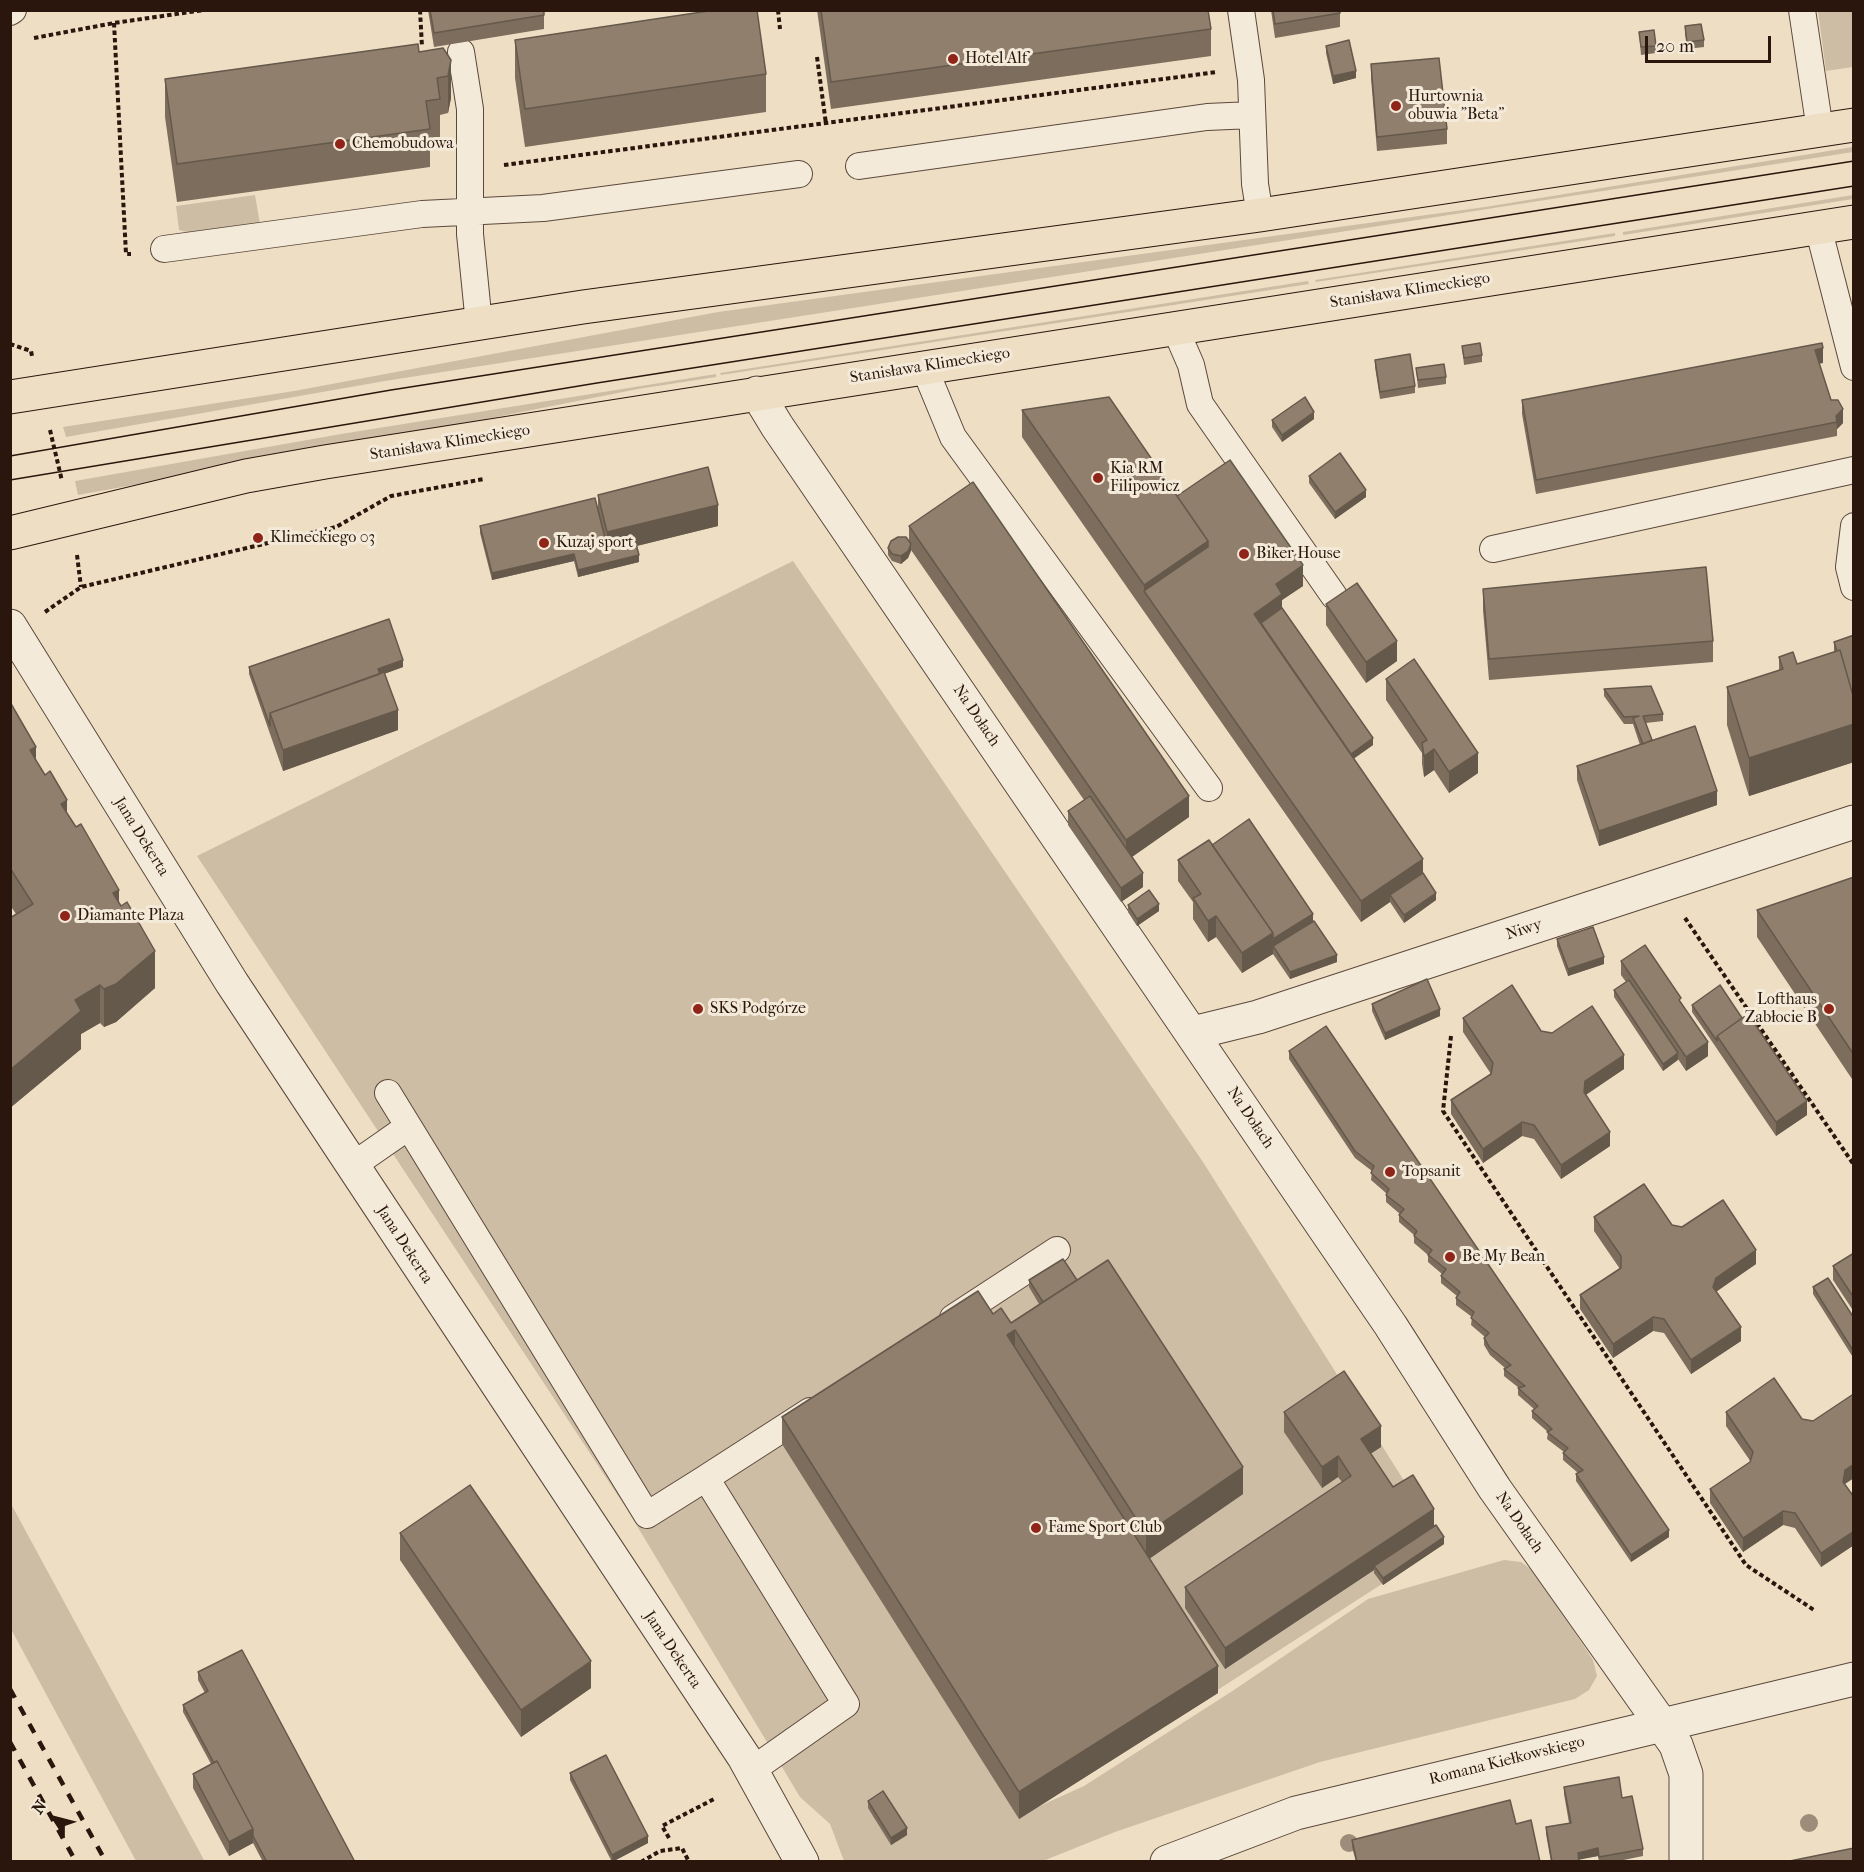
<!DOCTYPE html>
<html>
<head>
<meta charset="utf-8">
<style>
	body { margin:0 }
	#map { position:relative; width:1864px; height:1872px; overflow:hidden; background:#eedfc4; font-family:"IM FELL French Canon",serif }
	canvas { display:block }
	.frame { position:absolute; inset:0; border:12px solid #2a160d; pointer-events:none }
	.north { position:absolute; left:24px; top:1788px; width:60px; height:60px; -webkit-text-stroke:4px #f4ead9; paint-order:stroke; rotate:306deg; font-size:16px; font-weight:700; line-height:24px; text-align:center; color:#2a160d }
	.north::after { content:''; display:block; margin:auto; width:21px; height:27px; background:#2a160d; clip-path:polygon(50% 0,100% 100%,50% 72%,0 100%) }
	.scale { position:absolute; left:1645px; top:36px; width:126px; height:27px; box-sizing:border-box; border:3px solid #2a160d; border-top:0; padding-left:8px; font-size:18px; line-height:21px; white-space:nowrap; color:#2a160d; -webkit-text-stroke:4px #f4ead9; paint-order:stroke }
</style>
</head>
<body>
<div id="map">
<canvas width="1864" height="1872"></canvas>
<div class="frame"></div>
<div class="north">N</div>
<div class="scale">20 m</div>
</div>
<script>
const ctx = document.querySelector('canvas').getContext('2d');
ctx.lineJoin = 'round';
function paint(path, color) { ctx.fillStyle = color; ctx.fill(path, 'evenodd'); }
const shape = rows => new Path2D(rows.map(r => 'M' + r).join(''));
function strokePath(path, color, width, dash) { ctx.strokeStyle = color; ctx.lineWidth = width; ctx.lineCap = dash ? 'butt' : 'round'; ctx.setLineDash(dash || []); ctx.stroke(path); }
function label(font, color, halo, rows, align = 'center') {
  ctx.font = font + ' "IM FELL French Canon",serif'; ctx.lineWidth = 6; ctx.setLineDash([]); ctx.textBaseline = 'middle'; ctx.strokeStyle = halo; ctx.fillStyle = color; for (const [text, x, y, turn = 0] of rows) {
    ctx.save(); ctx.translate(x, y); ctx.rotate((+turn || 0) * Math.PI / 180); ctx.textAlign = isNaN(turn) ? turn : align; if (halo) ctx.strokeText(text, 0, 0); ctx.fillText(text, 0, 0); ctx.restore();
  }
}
paint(shape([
	[1818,11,1853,11,1853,67,1826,71],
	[1853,147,1853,152,385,381,66,437,63,427,294,391,718,312,1485,207],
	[255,195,260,224,191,233,179,230,176,206],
	[1853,195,1853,199,1623,235,1623,232],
	[1615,233,1615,236,1316,282,1315,280],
	[1308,281,1309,284,721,375,720,373],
	[716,374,716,377,638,389,345,447,78,495,75,481,341,434],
	[793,561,1203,1162,1444,1544,1033,1809,1084,1786,1234,1690,1368,1599,1504,1560,1521,1562,1536,1573,1593,1660,1597,1676,1589,1690,1575,1699,1320,1762,1115,1832,1043,1861,844,1861,830,1824,800,1797,628,1511,197,856],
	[10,1502,204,1860,205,1861,136,1861,11,1629]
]), '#cdbda5');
const service = shape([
	[1241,10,1251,80,1255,184,1260,215],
	[1802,10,1820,130],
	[10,12,13,10],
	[461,52,470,109,470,234,479,324],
	[859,166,1207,117,1252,115],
	[1818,227,1854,367],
	[164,249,422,214,543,208,799,174],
	[1175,328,1191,365,1200,404,1334,596],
	[924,367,953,437,1209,788],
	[1854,526,1849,567,1854,587],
	[1493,549,1854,470],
	[388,1093,647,1515,706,1478],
	[352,1166,408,1127],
	[953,1318,1057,1250],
	[752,1770,846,1704,706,1478,810,1411]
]);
const minor = shape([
	[757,393,777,426,1391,1326,1495,1489,1676,1745,1686,1774,1686,1862],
	[10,626,232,983,744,1757,802,1862],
	[1193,1033,1258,1017,1854,822],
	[1167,1862,1296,1813,1854,1679]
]);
const primary = shape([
	[10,397,583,307,1260,215,1854,125],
	[10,533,246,476,325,462,1854,222]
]);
strokePath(service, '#5b483b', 28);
strokePath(minor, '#5b483b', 35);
strokePath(primary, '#2a160d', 35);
strokePath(shape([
	[420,10,422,47],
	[778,10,780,29],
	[114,23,126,254,131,254],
	[34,38,114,23,204,10],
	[817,57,826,124],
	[504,165,1217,72],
	[10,344,31,351,32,356],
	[50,430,62,481],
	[77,555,81,587],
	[45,612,81,587,336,527,391,496,484,479],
	[1685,918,1854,1165],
	[1451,1036,1443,1111,1746,1565,1814,1610],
	[669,1838,662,1826,716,1798],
	[641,1862,660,1851,682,1848,689,1862]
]), '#2a160d', 4, [4.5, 3]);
strokePath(service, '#f4ead9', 26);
strokePath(minor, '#f4ead9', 33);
strokePath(primary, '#eedfc4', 33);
strokePath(shape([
	[10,456,391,390,1854,161],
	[10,480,597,383,1854,186]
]), '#2a160d', 1.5);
strokePath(shape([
	[10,1689,106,1862],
	[10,1742,76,1862]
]), '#2a160d', 4.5, [10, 10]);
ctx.fillStyle = '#9d8c79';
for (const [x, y] of [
	[1809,1823],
	[1349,1843]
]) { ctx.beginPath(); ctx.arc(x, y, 9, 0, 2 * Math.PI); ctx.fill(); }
paint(shape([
	[428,10,544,10,544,29,434,47],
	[817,10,1208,10,1211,29,1211,56,831,109],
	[1271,10,1340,10,1340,27,1275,38],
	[1685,26,1704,40,1704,47,1687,49,1685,33],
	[1639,32,1656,46,1656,53,1641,55],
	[515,40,766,74,766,112,525,147,515,78],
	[1326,46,1356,78,1333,84,1326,53],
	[419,52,451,60,451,98,448,113,440,115,440,137,430,138,430,167,177,202,165,117,165,79],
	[1371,64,1447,129,1447,144,1377,151,1371,78],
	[1462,346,1482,355,1482,362,1464,365],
	[1375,360,1415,386,1415,393,1380,399,1375,367],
	[1819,363,1831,400,1843,423,1837,429,1837,436,1536,494,1522,414,1522,400,1823,363],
	[1416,368,1446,377,1446,384,1418,388],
	[1022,410,1177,496,1303,586,1282,600,1282,608,1373,745,1354,758,1423,873,1436,900,1404,923,1390,902,1361,922,1022,437],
	[1314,419,1282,442,1272,427,1272,420],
	[1309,476,1366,497,1335,519,1309,483],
	[598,495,718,526,637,546,639,562,578,577,574,561,492,580,480,533,480,526,598,509],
	[909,526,1189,817,1132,857,1143,887,1121,902,1068,825,1068,811,1084,800,911,550,908,558,901,564,892,561,888,555,888,548,909,541],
	[1483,589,1713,641,1713,662,1489,680,1483,610],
	[1326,604,1397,661,1366,683,1326,625],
	[1854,635,1854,762,1749,796,1727,725,1727,687,1779,670,1779,657,1797,664,1834,652,1834,642],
	[249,667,403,667,384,674,398,730,283,771,249,674],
	[1386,679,1478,773,1449,793,1434,770,1424,777,1422,764,1422,753,1386,700],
	[1604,689,1663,714,1663,721,1646,723,1652,740,1717,805,1599,846,1577,780,1577,766,1640,745,1633,724,1624,724,1604,696],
	[10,702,36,761,119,904,155,988,116,1022,104,1027,100,1023,81,1034,81,1049,10,1108,10,918,16,914,10,905],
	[1212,845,1313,921,1337,962,1290,979,1273,954,1242,973,1216,937,1208,942,1193,919,1193,902,1178,881,1178,860],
	[1854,877,1854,1082,1757,937,1757,910],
	[1128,905,1159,911,1137,926,1128,912],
	[1557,939,1604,964,1568,976,1557,946],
	[1621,961,1681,1002,1708,1056,1686,1071,1678,1059,1663,1071,1614,997,1614,990,1626,982,1621,975],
	[1372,1004,1440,1016,1385,1040,1372,1011],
	[1692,1005,1807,1115,1776,1136,1692,1012],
	[1463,1018,1541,1031,1624,1069,1586,1095,1610,1146,1561,1179,1534,1139,1522,1136,1483,1163,1451,1114,1451,1100,1491,1074,1463,1032],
	[1289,1051,1669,1537,1631,1562,1576,1481,1576,1474,1578,1473,1563,1460,1563,1453,1564,1452,1547,1439,1548,1432,1532,1418,1532,1411,1534,1409,1518,1395,1518,1388,1519,1388,1504,1376,1504,1369,1505,1368,1490,1355,1484,1345,1484,1338,1485,1337,1471,1325,1472,1317,1456,1305,1456,1298,1457,1296,1441,1283,1441,1276,1442,1274,1428,1262,1428,1255,1414,1243,1414,1235,1399,1222,1399,1215,1400,1214,1386,1202,1386,1193,1371,1180,1372,1171,1355,1158,1289,1059],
	[1594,1217,1672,1225,1756,1264,1716,1291,1741,1341,1691,1374,1664,1333,1653,1331,1613,1358,1580,1309,1580,1295,1620,1269,1594,1231],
	[1854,1253,1854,1312,1833,1280,1833,1266],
	[1029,1280,1077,1280,1243,1494,1149,1559,1218,1693,1019,1819,782,1444,782,1417,993,1314,1011,1323,1039,1304,1029,1287],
	[1813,1287,1854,1318,1854,1359,1813,1294],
	[1284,1412,1381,1447,1370,1454,1393,1487,1434,1526,1444,1544,1383,1585,1374,1573,1374,1570,1225,1669,1185,1608,1185,1587,1342,1482,1338,1477,1322,1488,1284,1432],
	[1726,1412,1845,1484,1854,1497,1854,1545,1821,1567,1795,1528,1783,1525,1743,1552,1710,1503,1710,1489,1751,1462,1726,1426],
	[400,1533,591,1688,521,1737,400,1560],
	[198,1672,355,1862,263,1862,253,1843,229,1856,193,1788,193,1774,211,1764,183,1712,183,1705,205,1693,198,1680],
	[570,1773,648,1843,612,1862,570,1780],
	[1564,1787,1622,1798,1643,1849,1643,1856,1614,1862,1599,1862,1598,1856,1579,1859,1579,1862,1551,1862,1546,1834,1546,1827,1569,1823,1564,1794],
	[868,1801,907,1835,891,1845,868,1808],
	[1516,1824,1540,1862,1356,1862,1352,1847,1352,1840]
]), '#7c6d5d');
paint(shape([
	[451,60,451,98,448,113,448,76],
	[1356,71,1356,78,1333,84,1333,76],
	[1823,348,1823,363,1815,364,1815,350],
	[1843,409,1843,423,1837,429,1836,416],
	[1314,412,1314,419,1282,442,1282,435],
	[1366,490,1366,497,1335,519,1335,512],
	[718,505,718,526,607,553,607,532],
	[1208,541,1208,568,1144,591,1144,585],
	[911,544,911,551,908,558,901,564,901,556],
	[574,554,574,561,492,580,492,573],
	[639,555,639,562,578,577,578,570],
	[1303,565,1303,586,1282,600,1282,615,1258,632,1254,614,1276,584],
	[1397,641,1397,661,1366,683,1366,662],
	[403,660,403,667,378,676,378,669],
	[398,710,398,730,283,771,283,750],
	[1854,724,1854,762,1749,796,1749,758],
	[1373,738,1373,745,1345,765,1345,758],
	[36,747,36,785,30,750],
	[1434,749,1434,770,1424,777,1424,756],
	[1478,753,1478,773,1449,793,1449,772],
	[1717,791,1717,805,1599,846,1599,831],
	[1189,796,1189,817,1126,861,1126,840],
	[67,800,67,838,61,804],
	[1423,859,1423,880,1390,895,1390,902,1361,922,1361,901],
	[1143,873,1143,887,1121,902,1121,888],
	[119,890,119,927,113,893],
	[1436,893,1436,900,1404,923,1404,915],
	[1159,904,1159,911,1137,926,1137,919],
	[1313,914,1313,928,1273,946,1273,954,1242,973,1242,953,1273,933],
	[1216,916,1216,937,1208,942,1208,921],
	[155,951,155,988,116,1022,104,1027,104,989],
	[1337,955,1337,962,1290,979,1290,972],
	[1604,957,1604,964,1568,976,1568,969],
	[100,985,100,1023,81,1034,81,1049,10,1108,10,1070,75,1000],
	[1440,1009,1440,1016,1385,1040,1385,1033],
	[1708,1042,1708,1056,1686,1071,1686,1057],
	[1678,1053,1678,1060,1663,1071,1663,1064],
	[1624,1055,1624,1069,1585,1095,1584,1092,1585,1081],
	[1807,1101,1807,1115,1776,1136,1776,1122],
	[1522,1122,1522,1136,1483,1163,1483,1149],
	[1610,1132,1610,1146,1561,1179,1561,1165],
	[1756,1250,1756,1264,1716,1292,1713,1287,1716,1278],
	[1653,1317,1653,1331,1613,1358,1613,1344],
	[1741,1327,1741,1341,1691,1374,1691,1360],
	[1015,1330,1015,1357,1007,1335],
	[1381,1426,1381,1447,1361,1460,1361,1439],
	[1338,1456,1338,1477,1322,1488,1322,1467],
	[1854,1464,1854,1478,1845,1484,1843,1482,1845,1470],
	[1243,1467,1243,1494,1146,1561,1146,1534],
	[1434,1509,1434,1530,1374,1566,1374,1570,1225,1669,1225,1648],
	[1783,1511,1783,1525,1743,1552,1743,1538],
	[1669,1530,1669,1537,1631,1562,1631,1555],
	[1854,1531,1854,1545,1821,1567,1821,1553],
	[1444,1537,1444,1544,1383,1585,1383,1578],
	[591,1661,591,1688,521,1737,521,1710],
	[1218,1666,1218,1693,1019,1819,1019,1792],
	[907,1828,907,1835,891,1845,891,1838],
	[253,1829,253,1843,229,1856,229,1842],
	[648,1836,648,1843,612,1862,612,1855],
	[1598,1848,1598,1856,1578,1860,1578,1853]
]), '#65594c');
const building = shape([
	[430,10,544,10,544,15,434,33,430,10],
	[715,10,757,10,766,74,525,109,515,40,715,10],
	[821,10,1208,10,1211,29,831,82,821,10],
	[1273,10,1340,10,1340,13,1275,24,1273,10],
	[1701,24,1704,40,1687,42,1685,26,1701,24],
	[1654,30,1656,46,1641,47,1639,32,1654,30],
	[1349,40,1356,71,1333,76,1326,46,1349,40],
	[418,44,419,52,443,48,451,60,448,76,437,78,440,99,426,101,430,129,177,164,165,79,418,44],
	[1439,58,1447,129,1377,137,1371,64,1439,58],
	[1480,343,1482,355,1464,358,1462,346,1480,343],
	[1822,343,1823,348,1815,350,1831,400,1838,400,1843,409,1836,416,1837,422,1536,480,1522,400,1822,343],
	[1410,354,1415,386,1380,392,1375,360,1410,354],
	[1444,364,1446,377,1418,380,1416,368,1444,364],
	[1109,397,1208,541,1144,585,1022,410,1109,397],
	[1305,397,1314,412,1282,435,1272,420,1305,397],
	[1340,453,1366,490,1335,512,1309,476,1340,453],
	[1230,460,1303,565,1276,584,1282,594,1254,614,1423,859,1361,901,1144,591,1208,547,1208,541,1177,496,1230,460],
	[708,467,718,505,607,532,598,495,708,467],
	[973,482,1189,796,1126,840,909,526,973,482],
	[595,498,607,546,635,540,639,555,578,570,574,554,492,573,480,526,595,498],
	[898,537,906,537,911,544,908,551,901,556,892,554,888,548,891,541,898,537],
	[1706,567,1713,641,1489,659,1483,589,1706,567],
	[1357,583,1397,641,1366,662,1326,604,1357,583],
	[1282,608,1373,738,1351,754,1261,623,1282,608],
	[389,619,403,660,378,669,380,674,270,713,270,726,249,667,389,619],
	[1854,635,1854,699,1840,650,1837,651,1834,642,1854,635],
	[1840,650,1854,699,1854,724,1749,758,1727,687,1783,669,1779,657,1793,652,1797,664,1840,650],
	[1414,659,1478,753,1449,772,1434,749,1424,756,1422,743,1427,740,1386,679,1414,659],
	[384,672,398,710,283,750,270,713,384,672],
	[1651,686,1663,714,1643,716,1652,740,1643,744,1633,718,1639,716,1624,717,1604,689,1651,686],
	[10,702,36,747,30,750,37,762,45,775,50,771,67,800,61,804,76,827,81,824,119,890,113,893,121,906,127,902,155,951,116,984,104,989,100,985,75,1000,81,1011,10,1070,10,918,33,904,10,868,10,702],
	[1695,726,1717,791,1599,831,1577,766,1695,726],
	[1090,796,1143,873,1121,888,1068,811,1090,796],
	[1249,819,1313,914,1273,939,1273,933,1212,845,1249,819],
	[1209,840,1273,933,1242,953,1216,916,1208,921,1193,898,1201,894,1178,860,1209,840],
	[1423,873,1436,893,1404,915,1390,895,1423,873],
	[1854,877,1854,1055,1757,910,1854,877],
	[1149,890,1159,904,1137,919,1128,905,1149,890],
	[1314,921,1337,955,1290,972,1273,946,1314,921],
	[1593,927,1604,957,1568,969,1557,939,1593,927],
	[1645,945,1681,998,1679,1000,1708,1042,1686,1057,1621,961,1645,945],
	[1427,979,1440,1009,1385,1033,1372,1004,1427,979],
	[1629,980,1678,1053,1663,1064,1614,990,1629,980],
	[1512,985,1541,1031,1552,1033,1592,1006,1624,1055,1585,1081,1584,1092,1610,1132,1561,1165,1534,1125,1522,1122,1483,1149,1451,1100,1491,1074,1493,1063,1463,1018,1512,985],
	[1720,985,1742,1018,1717,1036,1717,1041,1692,1005,1720,985],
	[1748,1014,1807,1101,1776,1122,1717,1036,1748,1014],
	[1326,1026,1669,1530,1631,1555,1576,1474,1583,1470,1563,1453,1568,1448,1547,1432,1552,1429,1532,1411,1538,1406,1518,1388,1525,1386,1504,1369,1511,1365,1490,1348,1484,1338,1489,1333,1471,1318,1474,1312,1456,1298,1460,1292,1441,1276,1446,1269,1428,1255,1432,1250,1414,1236,1417,1231,1399,1215,1404,1209,1386,1195,1389,1189,1371,1173,1374,1166,1355,1151,1289,1051,1326,1026],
	[1644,1184,1672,1225,1682,1227,1723,1200,1756,1250,1716,1278,1713,1287,1741,1327,1691,1360,1664,1319,1653,1317,1613,1344,1580,1295,1621,1268,1621,1256,1594,1217,1644,1184],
	[1854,1253,1854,1298,1833,1266,1854,1253],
	[1063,1259,1077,1280,1043,1302,1029,1280,1063,1259],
	[1108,1260,1243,1467,1146,1534,1015,1330,1007,1335,1218,1666,1019,1792,782,1417,978,1291,993,1314,1001,1308,1011,1323,1108,1260],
	[1828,1278,1854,1318,1854,1352,1813,1287,1828,1278],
	[1344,1371,1381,1426,1361,1439,1393,1487,1413,1475,1434,1509,1225,1648,1185,1587,1351,1476,1338,1456,1322,1467,1284,1412,1344,1371],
	[1774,1378,1802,1419,1813,1421,1852,1395,1854,1396,1854,1464,1845,1470,1843,1482,1854,1497,1854,1531,1821,1553,1795,1513,1783,1511,1743,1538,1710,1489,1750,1462,1753,1452,1726,1412,1774,1378],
	[470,1485,591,1661,521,1710,400,1533,470,1485],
	[1436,1525,1444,1537,1383,1578,1374,1566,1436,1525],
	[242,1650,355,1862,267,1862,253,1836,253,1829,217,1761,214,1763,183,1705,208,1691,198,1672,242,1650],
	[606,1755,648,1836,612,1855,570,1773,606,1755],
	[217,1761,253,1829,229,1842,193,1774,217,1761],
	[1619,1777,1622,1798,1632,1796,1643,1849,1599,1857,1598,1848,1578,1853,1579,1862,1552,1862,1546,1827,1571,1823,1564,1787,1619,1777],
	[883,1791,907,1828,891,1838,868,1801,883,1791],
	[1510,1800,1516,1824,1531,1820,1540,1862,1357,1862,1352,1840,1510,1800],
	[1854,1848,1854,1862,1785,1862,1854,1848]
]);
paint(building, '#907f6c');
strokePath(building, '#65594c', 1.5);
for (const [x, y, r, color] of [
	[953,59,6,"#8f2418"],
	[1396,106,6,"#8f2418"],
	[340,144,6,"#8f2418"],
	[1098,478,6,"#8f2418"],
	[258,538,6,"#8f2418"],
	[544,543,6,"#8f2418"],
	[1244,554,6,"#8f2418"],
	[65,916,6,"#8f2418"],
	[698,1009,6,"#8f2418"],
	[1829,1009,6,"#8f2418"],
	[1390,1172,6,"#8f2418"],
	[1450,1257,6,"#8f2418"],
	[1036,1528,6,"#8f2418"]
]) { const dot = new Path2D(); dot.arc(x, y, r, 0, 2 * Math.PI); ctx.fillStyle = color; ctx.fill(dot); strokePath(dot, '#f4ead9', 2); }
label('16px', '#2a160d', '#f4ead9', [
	["Hotel Alf",965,59],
	["Hurtownia",1408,97],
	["obuwia \"Beta\"",1408,115],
	["Chemobudowa",352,144],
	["Kia RM",1110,469],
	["Filipowicz",1110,487],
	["Klimeckiego 03",270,538],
	["Kuzaj sport",556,543],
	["Biker House",1256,554],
	["Diamante Plaza",77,916],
	["Lofthaus",1817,1000,"right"],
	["Zabłocie B",1817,1018,"right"],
	["SKS Podgórze",710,1009],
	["Topsanit",1402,1172],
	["Be My Bean",1462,1257],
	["Fame Sport Club",1048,1528]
], 'left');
label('16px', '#2a160d', '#f4ead9', [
	["Stanisława Klimeckiego",1410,291,-9],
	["Stanisława Klimeckiego",930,366,-9],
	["Stanisława Klimeckiego",450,443,-9],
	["Na Dołach",976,716,56],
	["Jana Dekerta",141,837,58],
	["Niwy",1524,930,-18],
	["Na Dołach",1250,1118,56],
	["Jana Dekerta",404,1245,57],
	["Na Dołach",1519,1523,55],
	["Jana Dekerta",672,1650,56],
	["Romana Kiełkowskiego",1507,1761,-14]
]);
</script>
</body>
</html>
